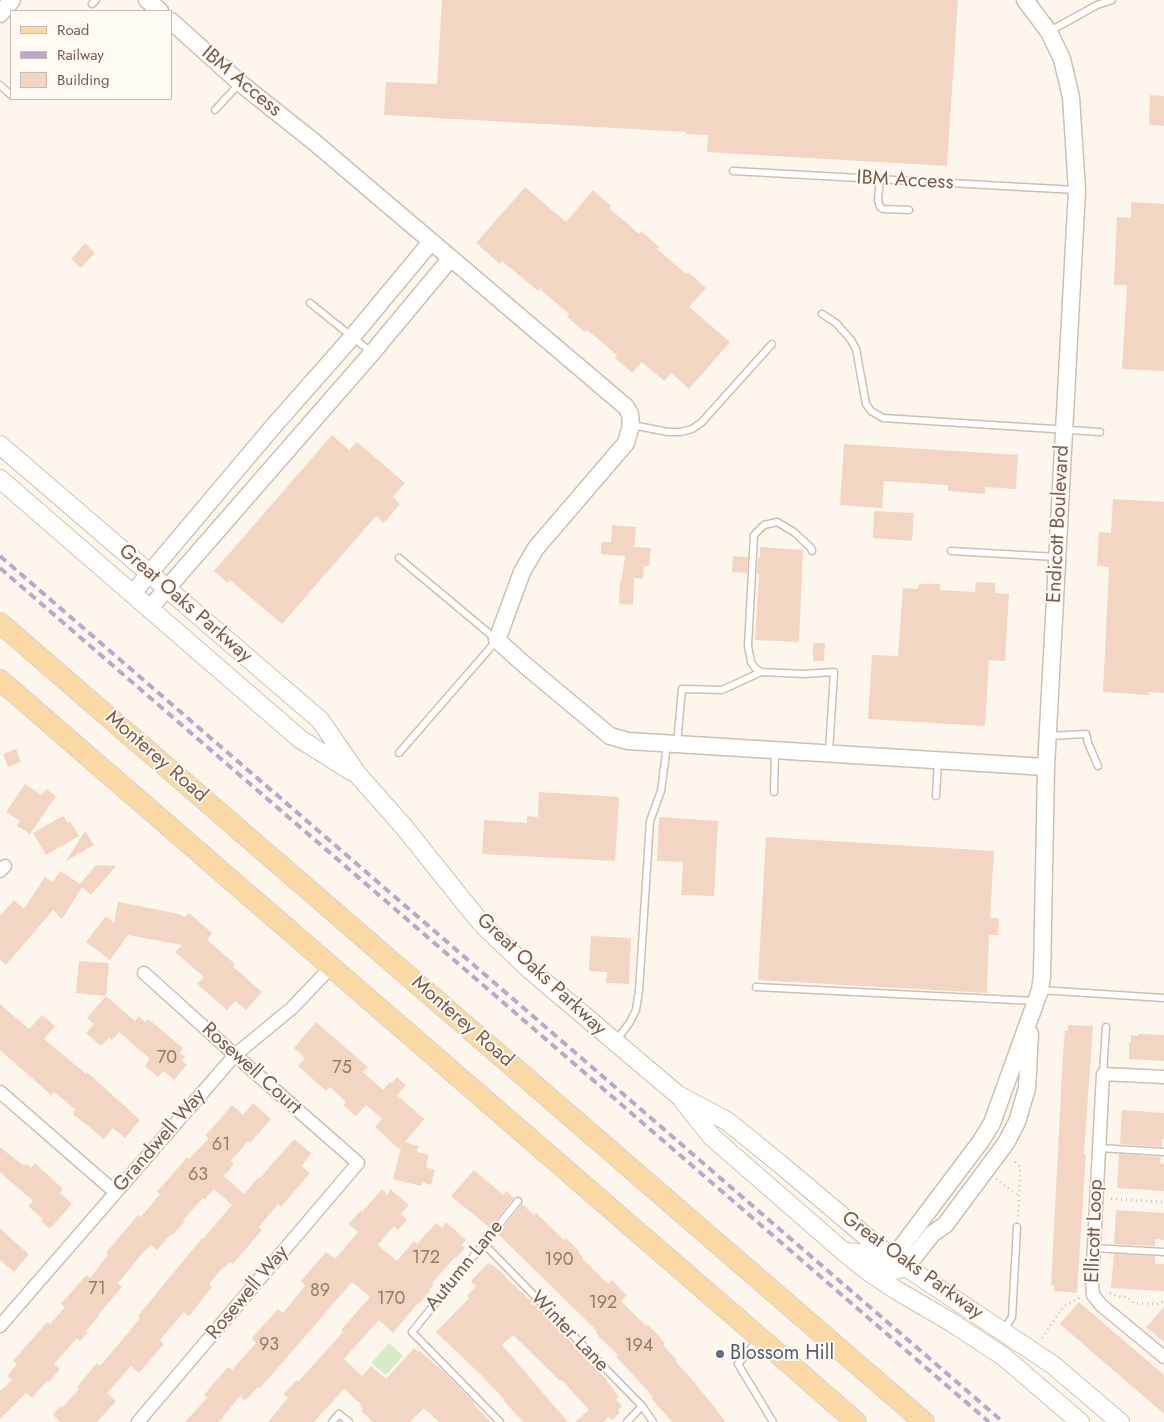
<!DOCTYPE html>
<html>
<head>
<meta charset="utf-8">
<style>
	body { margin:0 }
	#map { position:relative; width:1164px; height:1422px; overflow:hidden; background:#fdf6ec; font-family:Jost,sans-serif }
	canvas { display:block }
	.legend { position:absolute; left:10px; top:10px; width:162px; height:90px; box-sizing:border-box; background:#fffaf3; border:1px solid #cabbb1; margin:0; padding:6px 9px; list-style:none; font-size:15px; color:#7a5c4d }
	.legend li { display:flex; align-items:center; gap:10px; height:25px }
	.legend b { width:25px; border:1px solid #cabbb1 }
</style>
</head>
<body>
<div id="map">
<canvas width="1164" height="1422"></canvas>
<ul class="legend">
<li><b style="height:6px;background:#fbd9a5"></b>Road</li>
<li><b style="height:6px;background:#b9a8c9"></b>Railway</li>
<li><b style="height:14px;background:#f3d5c3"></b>Building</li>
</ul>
</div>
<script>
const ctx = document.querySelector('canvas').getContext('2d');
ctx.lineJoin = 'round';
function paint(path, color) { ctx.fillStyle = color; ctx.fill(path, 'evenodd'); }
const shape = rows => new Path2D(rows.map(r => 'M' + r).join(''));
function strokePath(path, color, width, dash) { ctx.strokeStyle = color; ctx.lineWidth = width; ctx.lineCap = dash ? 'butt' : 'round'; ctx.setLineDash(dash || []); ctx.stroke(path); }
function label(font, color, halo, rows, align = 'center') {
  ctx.font = font + ' Jost,sans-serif'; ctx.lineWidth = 4; ctx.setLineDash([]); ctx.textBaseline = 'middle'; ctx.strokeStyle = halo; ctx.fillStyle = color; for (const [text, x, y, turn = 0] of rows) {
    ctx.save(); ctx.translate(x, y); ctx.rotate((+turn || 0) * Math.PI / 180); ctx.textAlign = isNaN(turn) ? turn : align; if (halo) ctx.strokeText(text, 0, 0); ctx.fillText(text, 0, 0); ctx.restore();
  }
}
paint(shape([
	[389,1343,403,1356,386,1375,371,1363]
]), '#d8ecc9');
paint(shape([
	[442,0,958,0,947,166,707,152,708,135,686,134,686,132,384,115,386,82,437,84],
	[1150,95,1164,96,1164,126,1149,125],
	[525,187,566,222,593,190,611,206,609,208,639,234,641,231,659,247,657,249,686,274,688,272,706,288,689,307,730,342,689,389,671,373,664,381,642,362,632,373,615,358,617,355,587,330,585,332,567,317,569,314,540,289,538,291,502,261,500,264,476,243],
	[1131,202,1164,204,1164,371,1122,369,1127,285,1114,285,1117,217,1131,218],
	[85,243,95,253,81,268,71,259],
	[332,435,349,450,357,442,405,483,393,497,400,504,384,523,376,516,282,624,230,580,228,583,214,571],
	[844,444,1018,455,1016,489,985,487,985,494,948,491,948,485,884,481,882,508,840,505],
	[1113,499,1164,502,1164,693,1149,692,1149,695,1103,692,1109,567,1097,566,1099,532,1111,533],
	[874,511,914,513,912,541,873,538],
	[612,525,636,527,634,547,651,548,649,566,644,566,643,579,634,578,633,605,619,604,620,583,621,583,625,556,601,554,601,542,611,542],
	[760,547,803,550,799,642,755,640,759,574,757,574,758,558,760,558],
	[733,556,748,557,747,573,732,572],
	[976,582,995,583,995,593,1009,594,1005,661,989,660,985,726,868,719,872,655,898,656,903,588,918,589,919,584,940,584,940,590,975,592],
	[813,643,825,643,824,661,813,661],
	[16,749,21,762,8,767,3,754],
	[25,784,42,795,46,789,56,796,30,834,17,826,20,821,6,812],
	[539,792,619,797,615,861,482,854,484,820,527,823,527,816,538,817],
	[63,816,68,823,70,821,79,836,46,855,33,833],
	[659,817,718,821,714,896,681,895,683,862,657,861],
	[85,831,94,845,66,861],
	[766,837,994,851,990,918,999,918,998,935,989,935,987,993,758,980],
	[96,865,116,866,91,895,82,887,62,919,53,910,6,965,0,959,0,916,14,900,24,909,45,877,53,882,60,871,80,884],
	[118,902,179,914,185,917,189,913,212,933,207,940,235,964,233,967,262,992,246,1010,235,1001,227,1010,197,984,204,977,175,952,182,945,128,935,110,960,86,942,106,916,114,923],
	[591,936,631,938,629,984,606,983,607,972,589,971],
	[79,961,109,963,106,996,76,993],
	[106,996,135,1021,139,1016,145,1022,148,1019,183,1048,180,1053,185,1057,182,1060,187,1065,174,1080,164,1071,158,1077,145,1066,150,1059,119,1032,112,1040,109,1038,101,1046,86,1033,94,1024,87,1018],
	[0,1004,29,1029,42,1015,55,1026,44,1039,86,1074,87,1072,140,1120,125,1138,113,1128,104,1139,73,1114,75,1109,54,1092,51,1095,0,1050],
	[316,1022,368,1067,363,1072,383,1090,390,1082,391,1083,397,1077,406,1085,397,1095,424,1119,405,1142,419,1146,417,1152,429,1155,426,1167,435,1170,431,1185,422,1182,421,1186,393,1179,401,1147,399,1149,375,1127,382,1119,366,1105,356,1116,343,1105,346,1102,330,1087,326,1091,298,1066,305,1058,294,1048],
	[1068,1025,1093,1026,1084,1154,1086,1154,1077,1293,1054,1291,1054,1286,1051,1285,1063,1054,1065,1030,1068,1031],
	[1138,1034,1164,1035,1164,1061,1129,1059,1129,1042,1131,1042,1131,1035,1138,1036],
	[253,1103,271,1119,250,1143,248,1141,231,1161,234,1164,224,1176,244,1194,259,1177,260,1178,294,1139,311,1153,302,1166,310,1173,281,1207,278,1204,259,1227,262,1230,233,1264,230,1262,224,1268,223,1267,209,1284,212,1287,189,1316,184,1312,160,1340,164,1344,139,1373,131,1366,107,1393,116,1401,97,1422,60,1422,53,1415,60,1406,62,1408,79,1389,77,1387,97,1363,100,1366,128,1333,140,1318,138,1316,202,1238,203,1239,232,1205,214,1189,204,1200,203,1198,183,1220,185,1221,173,1235,171,1234,157,1250,151,1245,145,1250,118,1283,122,1287,98,1315,99,1316,86,1331,88,1332,80,1341,77,1338,54,1364,60,1369,48,1383,47,1381,32,1398,26,1393,0,1419,0,1391,12,1380,7,1376,17,1364,13,1361,47,1322,50,1324,65,1307,61,1304,86,1275,90,1278,108,1255,106,1253,138,1215,141,1217,160,1194,157,1192,187,1157,189,1159,208,1139,206,1135,232,1105,243,1115],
	[1122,1110,1164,1113,1164,1139,1162,1139,1162,1147,1120,1144],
	[0,1147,24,1166,26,1164,31,1168,35,1163,63,1189,60,1193,72,1204,50,1229,41,1221,43,1219,28,1206,33,1201,0,1172],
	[1119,1154,1161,1157,1160,1163,1164,1164,1164,1191,1117,1188],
	[474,1170,503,1195,506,1191,514,1198,490,1228,451,1196],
	[382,1189,388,1195,390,1189,409,1205,401,1214,407,1220,398,1230,394,1226,378,1245,397,1261,414,1241,417,1244,436,1223,442,1228,446,1222,466,1240,462,1245,465,1248,456,1258,455,1257,432,1283,434,1285,429,1290,430,1291,419,1304,418,1303,393,1333,379,1320,344,1359,362,1376,371,1366,386,1379,414,1348,419,1352,420,1351,445,1373,474,1403,473,1404,491,1422,439,1422,424,1408,410,1422,373,1422,361,1411,363,1409,359,1405,361,1404,344,1389,314,1422,268,1422,288,1398,284,1394,297,1380,298,1382,343,1332,341,1330,370,1297,352,1282,270,1377,260,1388,258,1387,245,1401,240,1396,219,1422,185,1422,207,1398,204,1395,214,1383,228,1367,232,1370,256,1343,252,1338,278,1309,283,1313,305,1286,301,1281,326,1252,335,1259,358,1232,349,1224,361,1210,362,1212],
	[522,1204,534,1215,536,1213,564,1240,566,1238,579,1251,578,1252,583,1257,582,1258,608,1284,612,1280,627,1296,621,1301,646,1326,648,1325,661,1338,660,1338,665,1343,663,1345,677,1360,676,1362,695,1383,726,1422,672,1422,651,1398,653,1397,635,1377,616,1357,618,1355,599,1337,596,1332,597,1331,498,1234],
	[1116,1210,1164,1213,1164,1240,1155,1239,1155,1246,1114,1244],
	[0,1229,29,1254,14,1272,0,1260],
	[1114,1254,1155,1256,1155,1264,1164,1264,1164,1291,1111,1288],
	[488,1263,494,1266,506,1276,505,1277,530,1300,531,1299,604,1377,619,1397,616,1399,622,1406,618,1410,620,1413,612,1420,609,1417,603,1422,575,1422,589,1410,562,1380,560,1381,513,1335,502,1345,568,1422,523,1422,504,1401,505,1400,481,1375,436,1332,469,1298,467,1296,476,1286,471,1281],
	[1079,1302,1164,1375,1164,1414,1060,1324],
	[1164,1307,1164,1342,1146,1327]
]), '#f3d5c3');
const service = shape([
	[92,4,96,0],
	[1050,31,1097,5,1112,0],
	[0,85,11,95],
	[215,110,240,83],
	[733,171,1076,190],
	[880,179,878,200,880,207,883,209,909,210],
	[310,303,371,352],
	[822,314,836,323,851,340,856,349,866,404,871,411,883,418,1100,432],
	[632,425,668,432,681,432,692,429,701,423,772,344],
	[812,551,811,548,794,532,777,522,764,525,754,535,748,646,751,662,755,668,761,672,804,674,834,672,829,752],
	[951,551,1056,557],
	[1048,736,1086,734,1088,743,1098,766],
	[677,744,682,689,722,690,761,672],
	[399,753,497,640,399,558],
	[774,792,775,751],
	[936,796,938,761],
	[756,987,1035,1001],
	[1040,990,1164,998],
	[616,1041,630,1022,636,1010,639,990,650,821,661,791,667,745],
	[1103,1074,1106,1027],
	[1099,1148,1164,1152],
	[483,1243,642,1406,653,1422],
	[1094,1248,1164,1252],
	[1003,1331,1012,1317,1017,1227],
	[758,1340,738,1364,773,1422],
	[332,1422,339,1414,349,1422],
	[500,1422,412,1332,518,1201],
	[627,1422,642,1406]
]);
const minor = shape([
	[0,871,5,866],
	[1164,1077,1103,1074,1092,1282,1093,1295,1101,1305,1164,1357],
	[0,1092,115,1192],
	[0,1326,235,1055,292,1008,332,966],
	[138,1422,358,1163,235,1055,144,973]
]);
const tertiary = shape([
	[147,0,160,11],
	[0,14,12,0],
	[171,21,240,83,313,141,626,407,630,414,631,425,626,443,536,548,522,572,497,640,526,666,610,736,628,741,1046,767],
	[132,594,271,429,352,337,431,242],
	[149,609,372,353,451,258],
	[893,1258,981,1141,992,1123,1040,990,1042,976,1046,767,1077,190,1071,97,1062,59,1049,32,1025,0],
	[906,1267,932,1234,945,1225,1006,1143,1017,1122,1027,1088,1030,1034]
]);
const secondary = shape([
	[0,445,320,720,358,775,404,827,464,902,483,925,529,969,678,1095,727,1121,779,1163,876,1245,906,1267,1053,1365,1120,1422],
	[0,479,300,739,351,771],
	[683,1101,712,1137,844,1252,869,1272,896,1290,951,1322,1004,1357,1080,1422],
	[847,1252,866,1254,886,1269,895,1270,906,1267]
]);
const primary = shape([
	[0,623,924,1422],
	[0,680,760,1338,856,1422]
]);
strokePath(service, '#d1beb0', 9);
strokePath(minor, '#d1beb0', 15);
strokePath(tertiary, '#d1beb0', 19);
strokePath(secondary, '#d6c0b0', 20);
strokePath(primary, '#dad1cd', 22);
strokePath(shape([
	[1015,1162,1019,1166,1020,1172,1018,1219],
	[996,1179,1020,1197],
	[1111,1199,1164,1202],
	[1110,1293,1117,1296,1127,1297,1134,1303,1157,1304,1164,1301],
	[1042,1338,1064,1306,1081,1297]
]), '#d9b8a5', 2.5, [1, 4]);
strokePath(service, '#fff', 6);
strokePath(minor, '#fff', 12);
strokePath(tertiary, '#fff', 16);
strokePath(secondary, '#fff', 18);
strokePath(primary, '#fbd9a5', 20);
strokePath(shape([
	[0,556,1003,1422],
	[0,568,989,1422]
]), '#b9a8c9', 4, [8, 5]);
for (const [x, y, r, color] of [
	[720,1354,5,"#5c6f8a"]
]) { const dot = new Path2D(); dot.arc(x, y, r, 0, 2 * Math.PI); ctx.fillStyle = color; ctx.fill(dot); strokePath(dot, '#fffaf3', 2); }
label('18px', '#987a6a', null, [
	["70",167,1059],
	["75",342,1069],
	["61",221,1146],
	["63",198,1176],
	["172",426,1259],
	["190",559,1261],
	["71",97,1290],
	["89",320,1292],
	["170",391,1300],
	["192",603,1304],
	["93",269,1346],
	["194",639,1347]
]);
label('20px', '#7a5c4d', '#fffaf3', [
	["IBM Access",241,82,40],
	["IBM Access",905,181,3],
	["Endicott Boulevard",1059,524,-87],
	["Great Oaks Parkway",185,604,41],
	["Monterey Road",156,757,41],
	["Great Oaks Parkway",541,975,43],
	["Monterey Road",462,1022,41],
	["Rosewell Court",251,1069,42],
	["Grandwell Way",160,1141,-49],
	["Ellicott Loop",1095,1231,-88],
	["Autumn Lane",465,1266,-51],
	["Great Oaks Parkway",912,1266,36],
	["Rosewell Way",248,1293,-50],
	["Winter Lane",569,1332,46]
]);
label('20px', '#4e5e75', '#fffaf3', [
	["Blossom Hill",730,1354]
], 'left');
</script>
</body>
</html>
